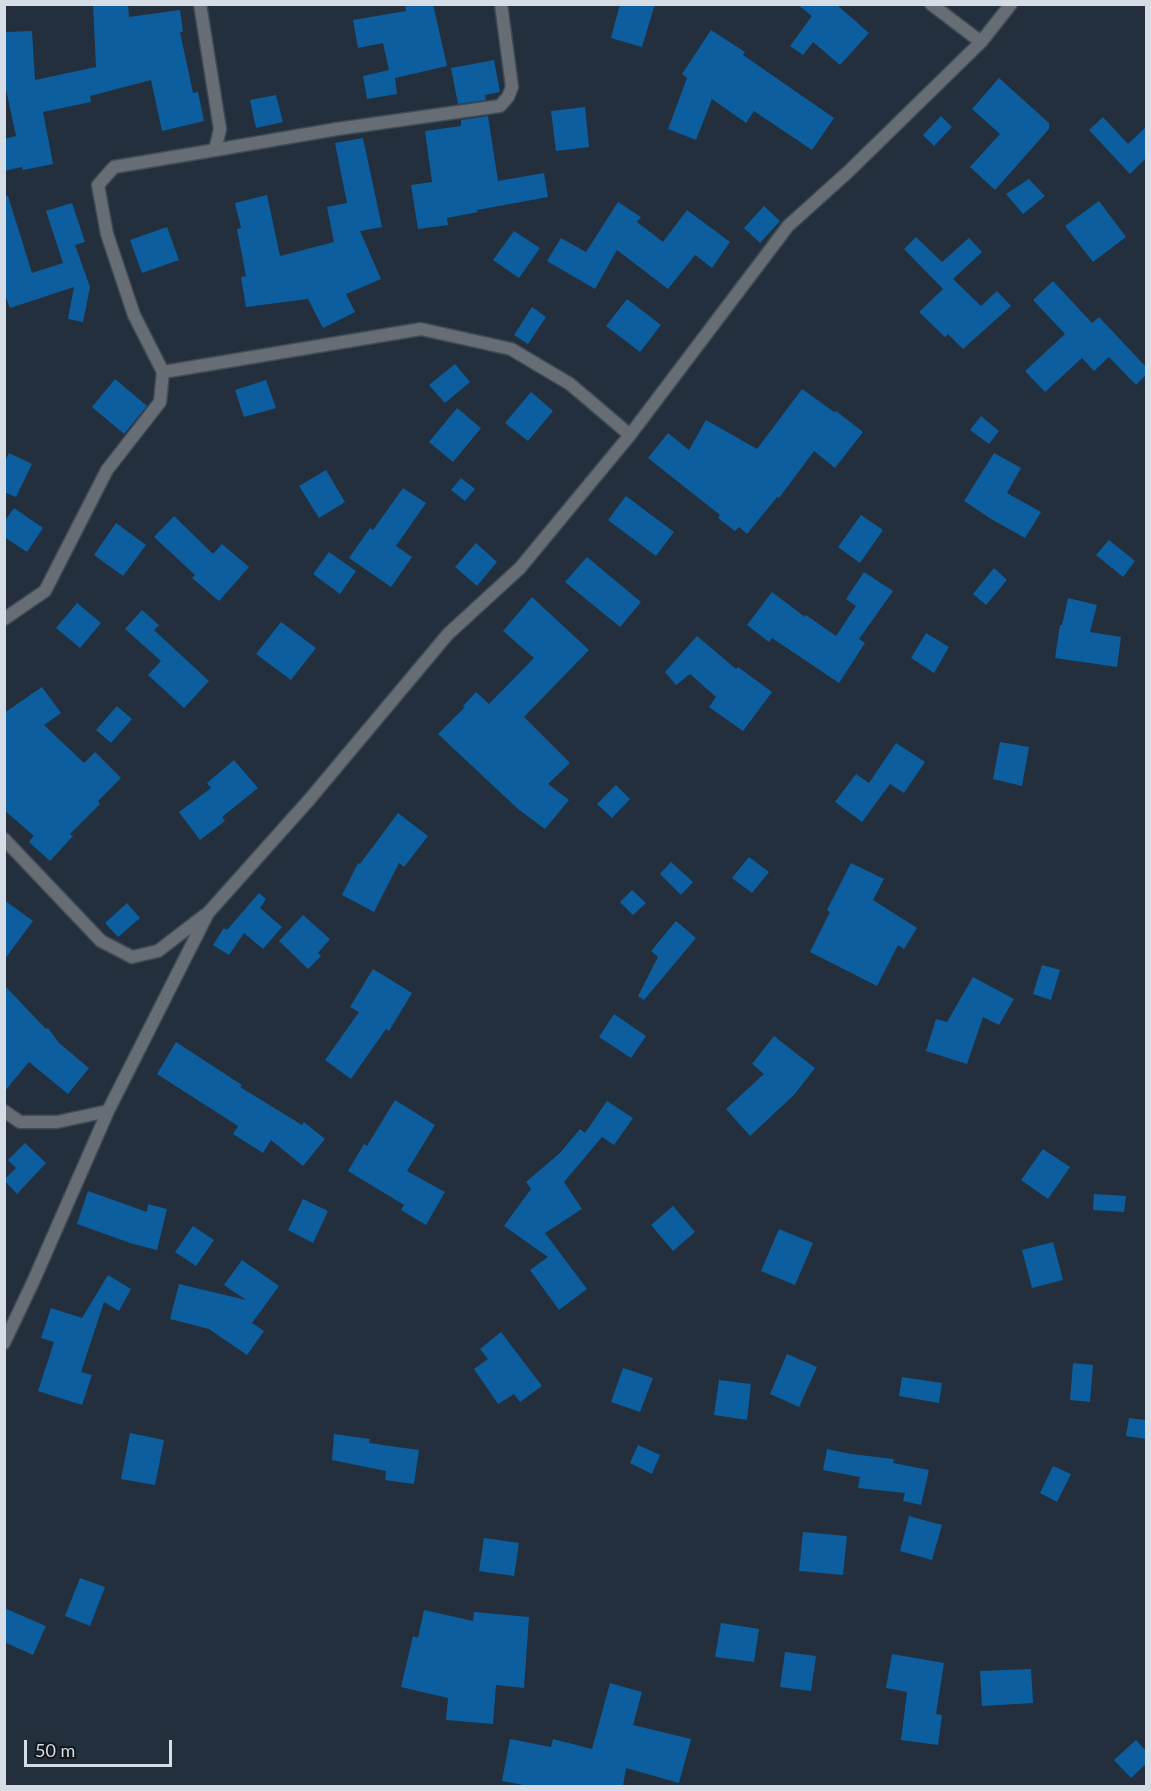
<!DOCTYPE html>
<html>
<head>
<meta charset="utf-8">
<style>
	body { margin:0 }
	#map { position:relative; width:1151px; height:1791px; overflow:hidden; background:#232f3c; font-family:Lato,sans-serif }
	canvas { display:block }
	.frame { position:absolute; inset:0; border:6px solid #d5dde6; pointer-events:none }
	.scale { position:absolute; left:24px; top:1740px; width:148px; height:27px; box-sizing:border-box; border:3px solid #d5dde6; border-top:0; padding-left:8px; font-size:18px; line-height:21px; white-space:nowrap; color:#d5dde6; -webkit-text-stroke:4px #11171d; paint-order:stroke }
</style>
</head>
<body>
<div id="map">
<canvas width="1151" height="1791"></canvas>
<div class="frame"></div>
<div class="scale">50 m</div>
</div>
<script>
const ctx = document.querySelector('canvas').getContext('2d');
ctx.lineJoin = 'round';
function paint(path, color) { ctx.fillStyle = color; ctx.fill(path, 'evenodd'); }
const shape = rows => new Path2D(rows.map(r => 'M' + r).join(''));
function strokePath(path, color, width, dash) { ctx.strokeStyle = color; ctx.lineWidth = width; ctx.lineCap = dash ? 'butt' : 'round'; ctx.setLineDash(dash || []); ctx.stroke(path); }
paint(shape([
	[93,4,128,4,129,17,180,10,183,32,180,32,193,93,198,92,204,121,162,131,151,80,90,96,91,102,43,112,53,164,23,170,22,167,4,171,4,139,16,136,4,80,4,32,32,31,35,80,96,67],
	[405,4,433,4,447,66,395,78,397,94,367,99,363,76,389,70,383,43,358,48,353,20,406,11],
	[620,4,655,4,642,47,611,38],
	[797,4,836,4,869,33,840,65,813,42,803,55,790,46,812,16],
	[711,30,745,52,743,55,834,118,812,150,754,111,746,123,712,99,696,140,668,129,687,78,682,74],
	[494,60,500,92,485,95,486,100,458,104,451,68],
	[999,78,1049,123,1049,129,995,190,970,167,1000,134,972,109],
	[276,95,283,122,256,128,250,100],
	[585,107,589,147,556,151,551,111],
	[488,116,498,181,544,173,548,197,477,210,478,212,447,218,448,225,418,229,411,185,432,182,425,131,461,126,461,120],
	[941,116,952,127,934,146,923,135],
	[1103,117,1128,144,1146,127,1146,158,1130,174,1089,130],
	[363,138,382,227,360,231,381,279,346,294,355,312,323,328,308,299,246,307,241,277,246,276,237,229,241,228,235,203,267,195,280,256,334,242,327,207,347,203,335,143],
	[1029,179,1045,196,1023,214,1006,194],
	[4,196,8,196,32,273,63,263,46,211,72,203,85,242,75,245,90,287,83,322,68,319,74,287,10,308,4,293],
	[1099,201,1126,237,1093,262,1065,226],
	[618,202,641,217,637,222,663,242,687,210,730,242,712,268,695,255,668,289,617,250,595,289,547,261,561,238,586,252],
	[764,206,780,221,760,243,744,228],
	[167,227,179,260,142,273,130,240],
	[514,231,540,248,519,278,493,260],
	[916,237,942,262,969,238,982,252,953,279,981,306,997,291,1011,306,963,349,948,334,945,337,919,312,943,289,904,249],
	[1053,281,1092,323,1099,317,1146,367,1146,375,1136,385,1109,357,1094,371,1082,358,1045,392,1025,371,1065,334,1033,300],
	[627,299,661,325,640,352,606,326],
	[532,307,546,317,528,344,514,335],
	[455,364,470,382,445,403,429,385],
	[115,379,147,406,124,434,92,407],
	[266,380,276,408,244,417,235,390],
	[802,389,834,412,836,411,863,432,835,468,814,451,779,498,777,497,747,534,739,527,735,531,718,518,720,515,648,458,668,433,689,450,706,420,757,449],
	[531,392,553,411,528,441,505,423],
	[457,408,481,428,453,462,429,442],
	[981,416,999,431,989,444,970,430],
	[9,453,32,464,16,497,4,492,4,463],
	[994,453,1021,468,1007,493,1041,512,1025,538,991,519,964,501],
	[326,470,345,502,319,518,299,486],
	[461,478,475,489,465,501,451,490],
	[403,488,426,503,396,546,412,557,391,587,349,558,370,528,373,530],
	[626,496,674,532,656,556,608,520],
	[14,508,43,528,27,552,4,537,4,522],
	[861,515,883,530,860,563,838,547],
	[174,516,213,554,222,544,249,567,219,601,192,578,195,575,154,537],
	[116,523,146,545,123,576,94,555],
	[1109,540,1135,561,1123,577,1096,555],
	[476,543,497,562,477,586,455,567],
	[329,552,356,571,340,594,313,574],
	[587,557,641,602,620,627,565,582],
	[994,568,1007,580,986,605,973,594],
	[864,572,893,591,859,639,865,643,839,683,772,638,769,642,747,625,772,592,805,617,806,615,836,636,856,606,846,599],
	[532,597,589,650,524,717,570,763,548,784,569,800,545,829,518,809,438,734,465,707,463,706,476,692,489,704,534,658,503,631],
	[1068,598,1097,605,1090,632,1121,637,1117,667,1055,658,1060,625,1062,625],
	[77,603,101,623,80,648,56,628],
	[142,610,159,625,154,630,209,681,184,708,148,675,161,661,125,629],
	[281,622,316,648,291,680,256,654],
	[926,633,949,647,934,673,911,658],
	[697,636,736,669,738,667,772,692,743,731,709,707,716,697,690,674,676,685,665,672],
	[42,687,61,713,44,725,84,763,95,752,121,778,98,801,100,804,70,834,73,836,50,861,29,842,34,836,4,810,4,713],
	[117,706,132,719,111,743,96,730],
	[1000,742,1029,747,1022,786,993,779],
	[896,743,925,762,904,793,890,784,862,822,835,802,856,774,869,783],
	[234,760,258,788,222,817,225,821,200,840,179,812,211,788,207,783],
	[616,785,630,799,612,818,597,804],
	[398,813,428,836,404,867,399,863,374,912,342,895,358,863,360,864],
	[749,857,769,872,752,893,732,878],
	[671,862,693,882,681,895,660,874],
	[851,863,884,879,873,900,917,928,904,949,898,945,877,986,810,952,830,912,827,910],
	[632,890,646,903,633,915,620,902],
	[259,893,266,899,260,908,282,927,263,949,244,933,229,955,213,945,224,928,227,930],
	[4,900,33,921,4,960],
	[127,903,140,918,118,937,105,923],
	[303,915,330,939,318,953,321,956,308,969,279,941],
	[676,921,696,938,644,1000,638,996,658,957,651,951],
	[1042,965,1060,970,1051,1000,1033,994],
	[373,969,412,993,389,1031,386,1029,351,1079,325,1060,359,1012,350,1007],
	[973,977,1014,999,999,1025,983,1017,967,1064,926,1051,936,1019,947,1022],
	[4,985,46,1029,48,1028,59,1043,89,1068,68,1094,29,1062,4,1092],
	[614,1014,646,1036,631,1058,599,1037],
	[774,1036,815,1068,794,1095,750,1136,726,1109,764,1074,752,1064],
	[176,1042,242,1085,240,1087,302,1125,304,1122,325,1139,303,1166,271,1140,263,1153,233,1134,238,1126,157,1074],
	[395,1100,435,1125,407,1171,445,1192,426,1225,401,1210,404,1205,348,1171,364,1144,367,1146],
	[607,1101,633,1118,614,1145,602,1137,564,1182,582,1209,545,1233,587,1289,559,1310,530,1270,548,1257,504,1226,531,1189,526,1182,560,1153,580,1129,585,1133],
	[25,1143,46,1163,17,1194,4,1180,16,1168,8,1160],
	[1043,1149,1070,1167,1048,1199,1021,1180],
	[88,1191,147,1212,148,1204,167,1209,157,1250,133,1244,77,1224],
	[1094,1194,1126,1196,1124,1212,1093,1210],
	[303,1199,328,1211,313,1243,288,1230],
	[673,1206,695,1232,673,1251,651,1225],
	[193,1226,214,1240,196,1266,175,1252],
	[779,1229,813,1243,795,1285,761,1271],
	[1053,1242,1063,1280,1032,1288,1022,1250],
	[242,1260,279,1286,252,1323,264,1331,247,1355,209,1329,170,1319,179,1284,246,1300,224,1285],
	[108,1275,131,1289,119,1311,104,1302,81,1372,92,1375,82,1405,38,1391,54,1342,41,1338,51,1308,82,1318],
	[501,1332,542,1386,520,1402,514,1394,498,1404,474,1369,488,1359,480,1349],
	[787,1354,817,1367,799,1407,770,1394],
	[1073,1363,1093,1365,1090,1402,1070,1400],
	[623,1368,653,1378,640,1412,611,1402],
	[902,1377,942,1383,939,1403,899,1396],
	[719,1380,751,1384,747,1420,714,1415],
	[1129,1418,1146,1420,1146,1439,1126,1436],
	[130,1433,164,1440,155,1485,121,1479],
	[334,1434,370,1439,369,1443,419,1450,414,1484,385,1480,386,1471,332,1460],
	[638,1445,660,1455,652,1474,630,1463],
	[827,1449,851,1454,894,1459,893,1463,929,1470,921,1505,903,1501,905,1493,858,1488,860,1477,823,1470],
	[1053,1466,1071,1474,1057,1502,1040,1493],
	[909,1516,942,1525,932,1560,900,1551],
	[803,1532,847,1536,843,1575,799,1571],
	[484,1538,519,1543,514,1576,479,1571],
	[80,1578,105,1587,90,1626,65,1616],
	[4,1608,46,1626,33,1655,4,1642],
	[424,1610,473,1621,474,1612,529,1617,524,1688,496,1685,493,1724,446,1720,448,1698,401,1687,413,1636,418,1638],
	[721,1623,759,1629,754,1662,715,1657],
	[785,1652,816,1656,811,1691,780,1687],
	[892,1654,944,1663,936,1714,942,1715,938,1745,901,1740,907,1692,886,1688],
	[1031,1669,1033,1703,982,1706,980,1671],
	[610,1683,642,1692,633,1725,691,1739,679,1783,626,1768,623,1786,529,1786,502,1781,510,1739,551,1747,553,1739,592,1749],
	[1136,1740,1146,1751,1146,1764,1131,1778,1114,1760]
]), '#0d5e9e');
const street = shape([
	[931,4,981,42],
	[215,150,337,129,500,106,508,97,512,87,501,4],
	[163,372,421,329,511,349,570,384,630,435],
	[4,619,45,591,107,470,160,402,163,372,134,315,107,234,98,185,114,167,215,150,220,129,200,4],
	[4,839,101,941,132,957,158,951,205,915],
	[4,1111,20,1122,57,1122,108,1111],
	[4,1343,33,1282,108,1111,208,913,309,800,448,634,520,568,630,435,788,226,849,171,981,42,1011,4]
]);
strokePath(street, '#3f4b57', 15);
strokePath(street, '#676d74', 12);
</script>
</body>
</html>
